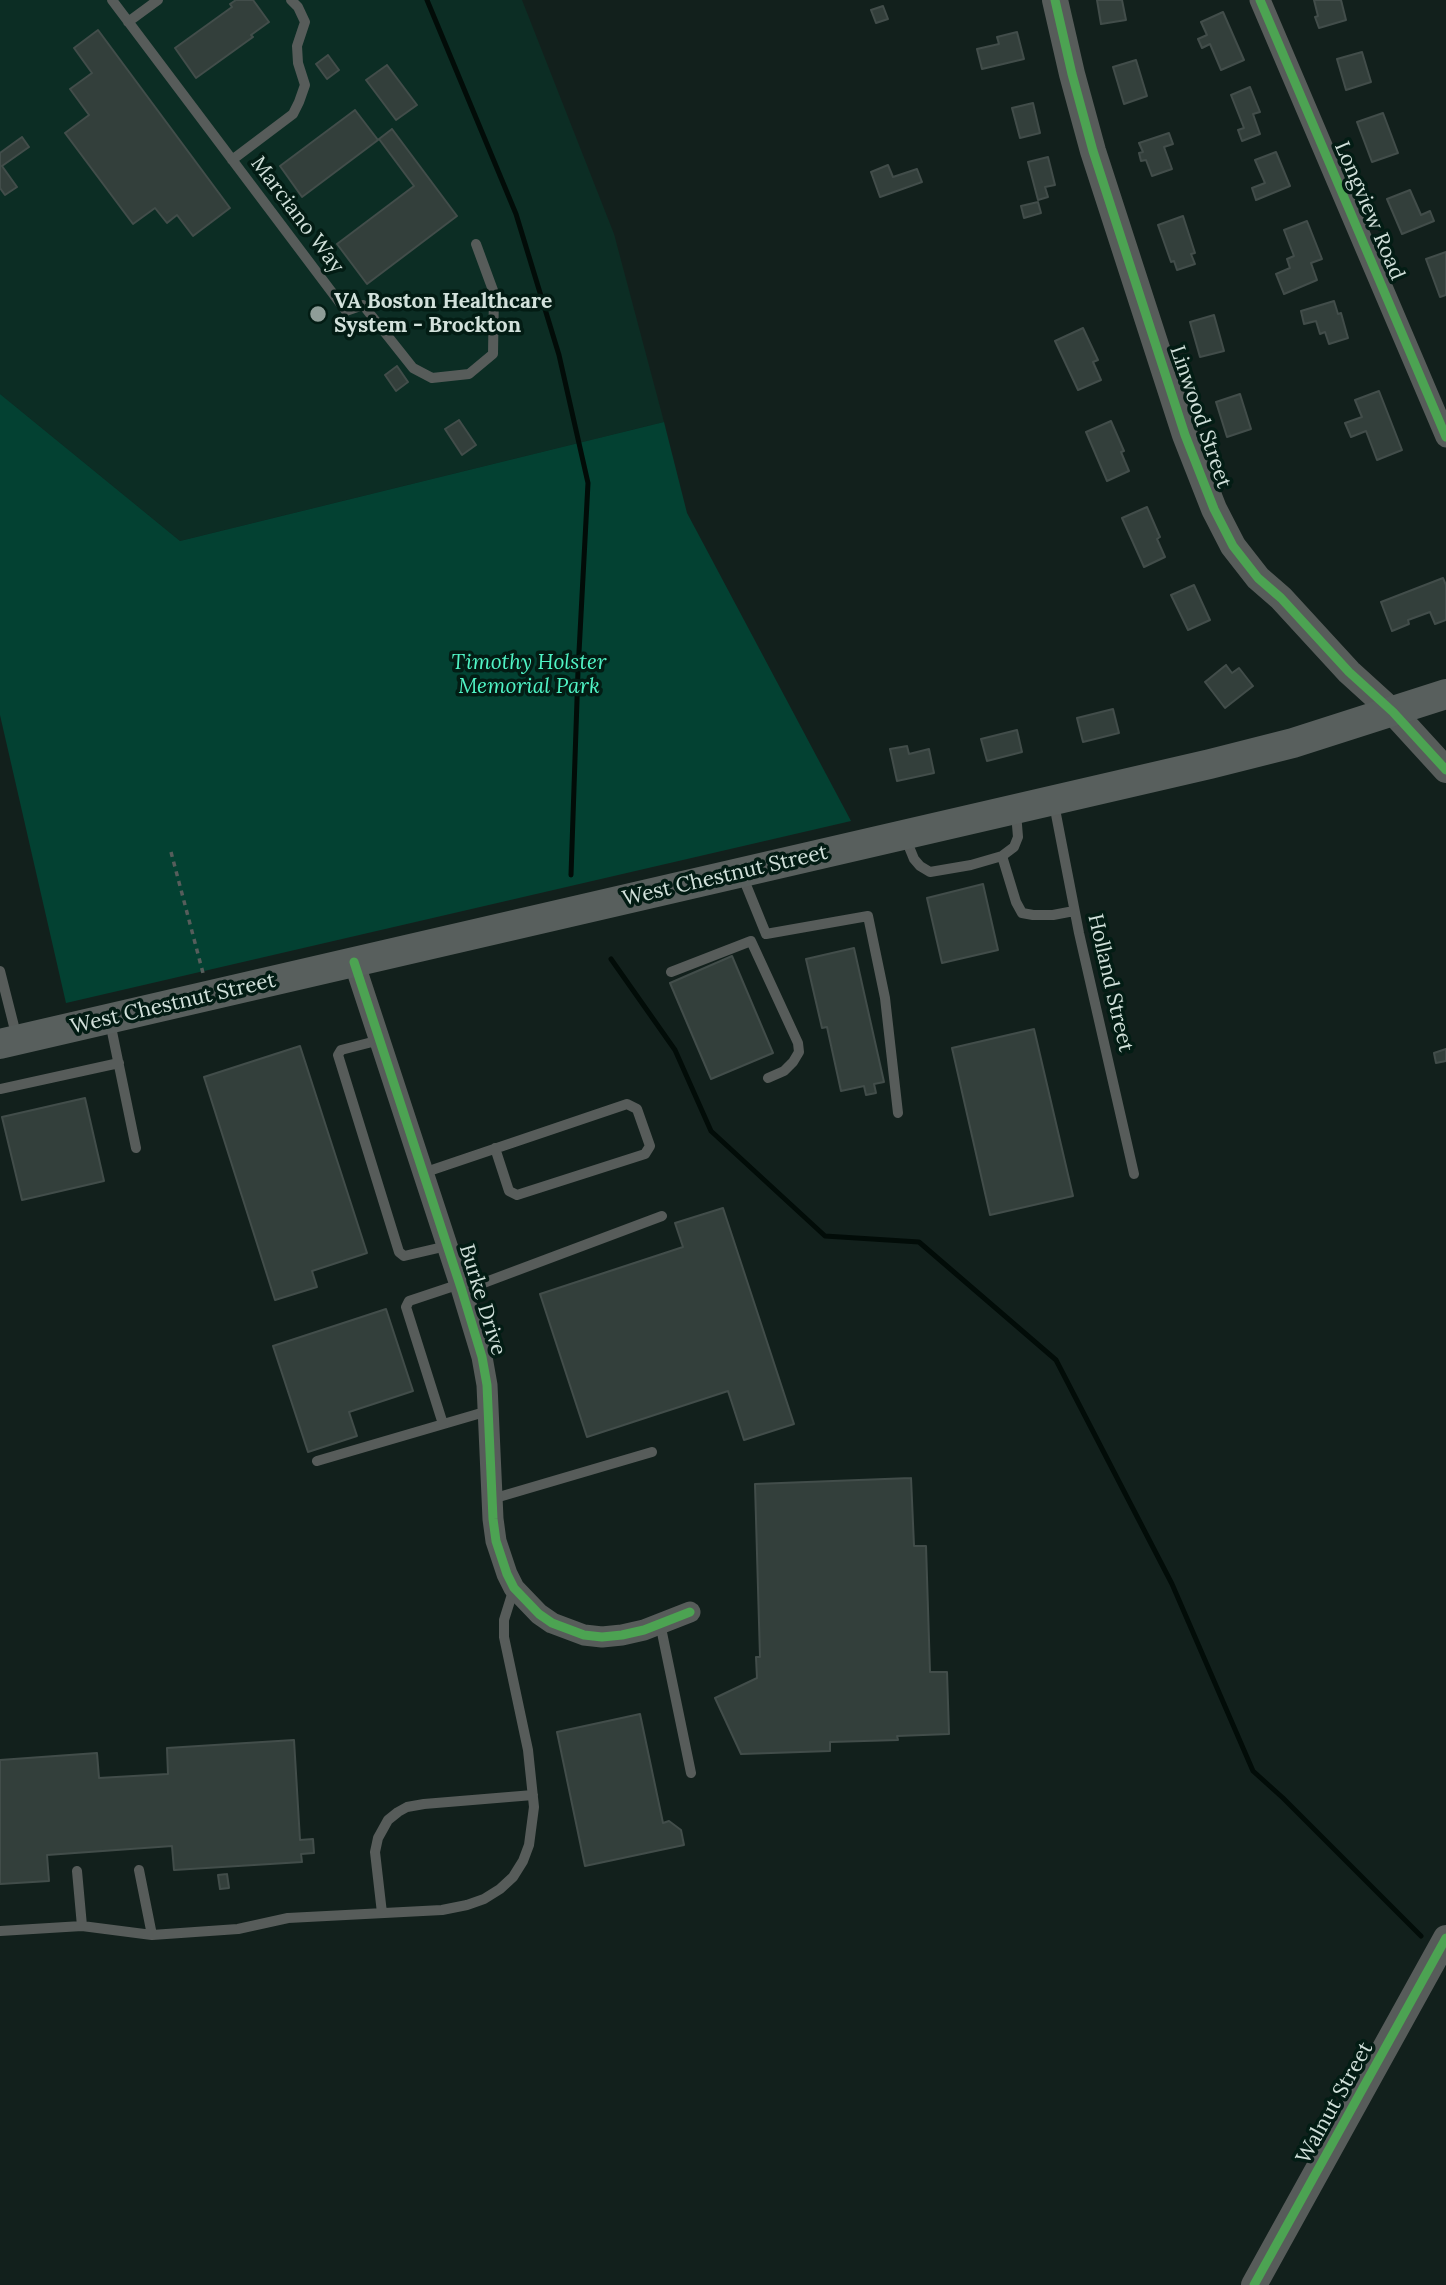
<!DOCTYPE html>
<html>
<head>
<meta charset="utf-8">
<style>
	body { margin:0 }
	canvas { display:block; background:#12201c }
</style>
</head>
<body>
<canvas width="1446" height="2285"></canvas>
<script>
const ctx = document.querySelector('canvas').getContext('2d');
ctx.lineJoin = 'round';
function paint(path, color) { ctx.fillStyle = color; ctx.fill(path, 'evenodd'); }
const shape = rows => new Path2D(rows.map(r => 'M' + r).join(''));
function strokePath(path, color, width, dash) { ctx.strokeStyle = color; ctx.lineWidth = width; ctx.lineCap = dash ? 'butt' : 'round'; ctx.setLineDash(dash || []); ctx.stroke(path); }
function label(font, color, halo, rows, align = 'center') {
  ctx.font = font + ' Lora,serif'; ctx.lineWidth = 7; ctx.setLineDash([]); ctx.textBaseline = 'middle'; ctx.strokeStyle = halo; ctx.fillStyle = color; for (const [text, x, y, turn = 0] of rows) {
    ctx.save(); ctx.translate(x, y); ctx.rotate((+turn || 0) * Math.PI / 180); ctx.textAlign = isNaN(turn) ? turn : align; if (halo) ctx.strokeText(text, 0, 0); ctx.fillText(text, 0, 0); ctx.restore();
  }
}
paint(shape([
	[0,0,522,0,614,234,664,422,180,541,0,394]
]), '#0c2d24');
paint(shape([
	[0,394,180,541,664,422,687,513,851,821,66,1003,0,715]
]), '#034132');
strokePath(shape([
	[427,0,516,214,559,355,588,483,578,671,571,875],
	[611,959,675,1050,711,1131,825,1236,919,1242,1056,1360,1172,1584,1253,1771,1283,1798,1421,1936]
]), '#020c08', 5);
const building = shape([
	[236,0,253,0,269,22,251,35,253,37,196,78,175,48,232,7,230,4,236,0],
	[1097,0,1122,0,1126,20,1101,24,1097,0],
	[1314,0,1341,0,1346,20,1319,28,1315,17,1318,16,1314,0],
	[883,6,888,19,876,23,871,10,883,6],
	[1223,12,1244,60,1221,70,1210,44,1202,48,1198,39,1207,35,1201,22,1223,12],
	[98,30,230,208,193,236,177,215,167,223,155,208,133,224,65,133,89,115,70,89,92,73,74,48,98,30],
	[1017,32,1024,59,982,69,977,49,999,44,997,37,1017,32],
	[1362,52,1371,82,1346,90,1337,59,1362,52],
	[328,55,339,70,327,79,316,64,328,55],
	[1136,60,1147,96,1124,104,1113,67,1136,60],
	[387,65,417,105,396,120,366,80,387,65],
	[1250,87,1260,112,1253,114,1260,134,1242,141,1238,130,1244,128,1231,95,1250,87],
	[1033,103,1040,133,1020,138,1012,108,1033,103],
	[355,110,378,140,302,197,280,166,355,110],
	[1383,113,1398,153,1372,162,1357,122,1383,113],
	[392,129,457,216,367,284,337,244,414,186,379,139,392,129],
	[1169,133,1173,144,1164,147,1172,169,1152,176,1146,160,1141,161,1139,153,1143,152,1139,143,1169,133],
	[22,137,29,147,2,166,17,187,5,195,0,188,0,153,22,137],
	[1276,152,1290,186,1256,200,1252,188,1265,183,1255,160,1276,152],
	[1048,157,1055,185,1045,187,1048,197,1038,200,1028,162,1048,157],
	[888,165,893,177,917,169,922,182,880,197,871,172,888,165],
	[1410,190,1421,215,1430,211,1434,221,1402,234,1387,199,1410,190],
	[1038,202,1041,213,1024,218,1021,206,1038,202],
	[1183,216,1195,253,1191,254,1195,264,1177,270,1174,261,1171,262,1158,225,1183,216],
	[1307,221,1322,259,1311,263,1317,280,1284,294,1276,274,1290,268,1287,259,1294,256,1284,230,1307,221],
	[1446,252,1446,295,1440,297,1426,259,1446,252],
	[1334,301,1338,314,1341,313,1348,338,1329,344,1325,332,1320,334,1316,321,1304,324,1301,311,1334,301],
	[1214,315,1224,351,1200,357,1190,322,1214,315],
	[1083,328,1098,360,1093,362,1101,380,1078,390,1055,341,1083,328],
	[397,366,408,382,396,391,385,375,397,366],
	[1379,391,1402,450,1377,460,1366,431,1351,437,1345,423,1362,417,1355,400,1379,391],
	[1240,394,1251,429,1227,437,1216,402,1240,394],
	[459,420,476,445,462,455,445,429,459,420],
	[1111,421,1124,451,1121,452,1129,471,1107,481,1086,432,1111,421],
	[1147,507,1160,537,1157,539,1165,557,1144,567,1122,518,1147,507],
	[1443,578,1446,585,1446,620,1435,624,1430,612,1408,620,1409,624,1392,631,1381,602,1443,578],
	[1194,585,1210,620,1188,630,1171,595,1194,585],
	[1226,665,1232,673,1239,668,1253,686,1225,708,1205,682,1226,665],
	[1113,709,1119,733,1083,742,1077,718,1113,709],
	[1017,730,1022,752,987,761,981,739,1017,730],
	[907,746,909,754,929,749,934,773,897,781,890,749,907,746],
	[983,884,998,950,942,963,927,898,983,884],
	[854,948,884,1082,874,1084,876,1093,866,1095,864,1086,841,1091,827,1027,822,1028,806,959,854,948],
	[732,956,773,1053,711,1079,670,983,732,956],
	[1034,1029,1073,1196,990,1215,952,1048,1034,1029],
	[300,1046,367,1253,312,1271,317,1287,275,1300,204,1077,300,1046],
	[1446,1049,1446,1061,1436,1063,1434,1053,1446,1049],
	[85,1098,104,1181,22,1200,2,1117,85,1098],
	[723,1208,794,1424,744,1440,728,1391,587,1437,540,1294,683,1247,675,1223,723,1208],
	[386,1309,413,1391,349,1412,357,1436,308,1452,273,1346,386,1309],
	[911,1478,914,1546,926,1546,930,1672,947,1672,949,1734,897,1736,898,1740,830,1742,830,1751,741,1754,715,1698,757,1678,756,1657,760,1657,755,1484,911,1478],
	[640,1714,663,1823,669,1821,681,1830,684,1845,585,1866,557,1732,640,1714],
	[294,1740,300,1840,313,1839,314,1853,301,1854,302,1862,174,1870,172,1846,47,1855,49,1881,0,1884,0,1760,97,1753,99,1778,168,1774,167,1748,294,1740],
	[227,1874,229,1888,220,1889,218,1875,227,1874]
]);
paint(building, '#333f3b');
strokePath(building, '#424d4a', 2);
strokePath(shape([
	[171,852,203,973]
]), '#565d5b', 3.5, [5, 5]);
strokePath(shape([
	[112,0,346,311,363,305,413,368,432,378,469,374,493,354,494,293,476,244],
	[128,22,158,0],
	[232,160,293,114,299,102,305,85,298,63,297,46,305,22,298,7,291,0],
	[1054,804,1079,933,1134,1174],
	[905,837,914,859,920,866,930,872,971,865,1002,856,1014,847,1018,837,1016,813],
	[1002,856,1016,902,1022,913,1033,915,1053,915,1074,911],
	[742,875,766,934,868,916,885,998,898,1113],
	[0,971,17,1038],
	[671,972,751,941,798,1043,799,1052,793,1062,784,1071,768,1078],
	[110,1022,136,1148],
	[380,1040,341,1050,338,1055,399,1252,404,1256,447,1246],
	[0,1089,119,1063],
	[423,1173,627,1104,637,1109,650,1146,645,1154,517,1195,509,1191,495,1148],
	[462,1291,662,1216],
	[443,1424,406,1307,409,1301,460,1284],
	[317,1461,488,1411],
	[492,1499,652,1452],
	[660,1623,691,1773],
	[77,1871,82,1926],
	[382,1913,375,1852,378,1838,388,1820,398,1812,407,1807,424,1804,533,1795],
	[0,1931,82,1926,152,1935,139,1870],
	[152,1935,238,1929,288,1918,442,1910,467,1905,484,1899,500,1889,513,1877,523,1861,529,1845,534,1807,528,1750,504,1637,504,1620,514,1588]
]), '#575c5a', 10);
strokePath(shape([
	[1260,0,1446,437],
	[354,962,462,1291,482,1357,487,1385,493,1519,496,1541,507,1574,514,1588,539,1614,552,1623,584,1635,602,1637,622,1635,644,1630,690,1612]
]), '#575c5a', 21);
strokePath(shape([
	[1055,0,1072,74,1093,151,1185,435,1214,509,1233,546,1258,578,1281,598,1349,672,1393,712,1446,770],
	[1254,2285,1446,1938]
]), '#575c5a', 26);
strokePath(shape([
	[0,1044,1210,764,1293,743,1446,694]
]), '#585f5d', 30);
strokePath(shape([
	[1055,0,1072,74,1093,151,1185,435,1214,509,1233,546,1258,578,1281,598,1349,672,1393,712,1446,770],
	[1260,0,1446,437],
	[354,962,462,1291,482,1357,487,1385,493,1519,496,1541,507,1574,514,1588,539,1614,552,1623,584,1635,602,1637,622,1635,644,1630,690,1612],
	[1254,2285,1446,1938]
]), '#4ca352', 9);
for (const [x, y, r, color] of [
	[318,314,9,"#8f9d98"]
]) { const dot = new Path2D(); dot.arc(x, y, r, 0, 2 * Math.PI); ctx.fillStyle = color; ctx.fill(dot); strokePath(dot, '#031c14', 2.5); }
label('21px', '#d2e1db', '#031c14', [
	["Longview Road",1369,211,67],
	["Marciano Way",297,215,53],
	["Linwood Street",1200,417,71],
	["West Chestnut Street",725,876,-13],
	["Holland Street",1110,983,77],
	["West Chestnut Street",173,1004,-13],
	["Burke Drive",482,1300,73],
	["Walnut Street",1335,2103,-61]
]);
label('bold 21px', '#d2e1db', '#031c14', [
	["VA Boston Healthcare",334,302],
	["System - Brockton",334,326]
], 'left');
label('italic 21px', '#50f5c6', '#031c14', [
	["Timothy Holster",529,663],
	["Memorial Park",529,687]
]);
</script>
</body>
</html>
